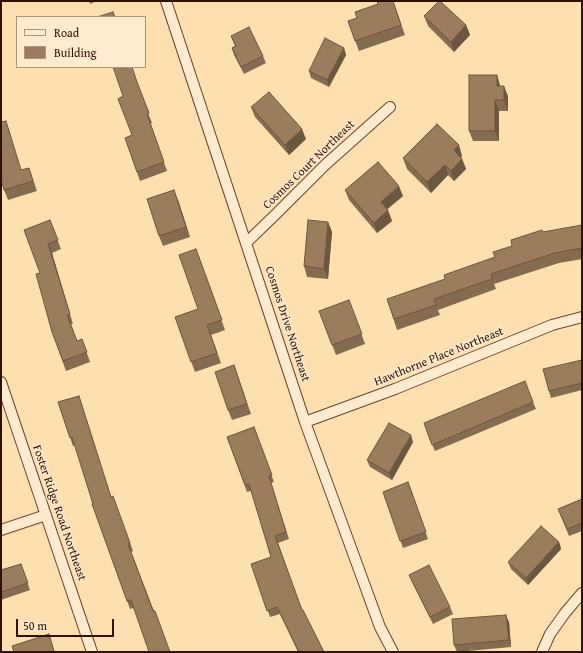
<!DOCTYPE html>
<html>
<head>
<meta charset="utf-8">
<style>
	body { margin:0 }
	#map { position:relative; width:583px; height:653px; overflow:hidden; background:#fedfb0; font-family:"Gentium Book Plus",serif }
	canvas { display:block }
	.frame { position:absolute; inset:0; border:2px solid #301001; pointer-events:none }
	.legend { position:absolute; left:16px; top:16px; width:130px; height:52px; box-sizing:border-box; background:#feeacc; border:1px solid #ac937b; margin:0; padding:5px 7px; list-style:none; font-size:12px; color:#301001 }
	.legend li { display:flex; align-items:center; gap:8px; height:20px }
	.legend b { width:20px; border:1px solid #ac937b }
	.scale { position:absolute; left:16px; top:619px; width:98px; height:18px; box-sizing:border-box; border:2px solid #301001; border-top:0; padding-left:5px; font-size:12px; line-height:14px; white-space:nowrap; color:#301001; -webkit-text-stroke:3px #feeacc; paint-order:stroke }
</style>
</head>
<body>
<div id="map">
<canvas width="583" height="653"></canvas>
<div class="frame"></div>
<ul class="legend">
<li><b style="height:5px;background:#feeacc"></b>Road</li>
<li><b style="height:11px;background:#9b7c5c"></b>Building</li>
</ul>
<div class="scale">50 m</div>
</div>
<script>
const ctx = document.querySelector('canvas').getContext('2d');
ctx.lineJoin = 'round';
const shape = rows => new Path2D(rows.map(r => 'M' + r).join(''));
function strokePath(path, color, width, dash) { ctx.strokeStyle = color; ctx.lineWidth = width; ctx.lineCap = dash ? 'butt' : 'round'; ctx.setLineDash(dash || []); ctx.stroke(path); }
function paint(path, color) { ctx.fillStyle = color; ctx.fill(path, 'evenodd'); }
function label(font, color, halo, rows, align = 'center') {
  ctx.font = font + ' "Gentium Book Plus",serif'; ctx.lineWidth = 3; ctx.setLineDash([]); ctx.textBaseline = 'middle'; ctx.strokeStyle = halo; ctx.fillStyle = color; for (const [text, x, y, turn = 0] of rows) {
    ctx.save(); ctx.translate(x, y); ctx.rotate((+turn || 0) * Math.PI / 180); ctx.textAlign = isNaN(turn) ? turn : align; if (halo) ctx.strokeText(text, 0, 0); ctx.fillText(text, 0, 0); ctx.restore();
  }
}
const minor = shape([
	[166,1,305,422,380,627,393,652],
	[246,243,276,214,325,165,390,107],
	[1,382,92,652],
	[305,422,395,389,552,325,582,317],
	[1,530,46,515],
	[542,652,550,634,565,613,582,593]
]);
strokePath(minor, '#64442d', 12);
strokePath(minor, '#feeacc', 10);
paint(shape([
	[89,1,97,1,90,4],
	[393,1,405,35,359,51,348,21,357,18],
	[424,16,466,25,470,35,454,52,428,26],
	[231,36,263,56,266,63,244,74,234,55,232,48,235,46],
	[344,48,346,55,329,87,311,78,309,71],
	[500,86,508,96,508,111,499,111,499,141,473,141,469,131],
	[138,87,152,123,150,123,167,171,140,181,125,138,132,135,123,96],
	[251,107,306,139,289,155,255,117],
	[6,121,21,170,29,168,37,191,8,200,4,190],
	[462,156,461,157,462,159,466,169,454,181,448,175,431,193,407,169,403,158],
	[345,190,403,196,387,209,392,221,377,233,349,200],
	[178,200,190,237,163,246,159,236],
	[50,220,61,249,52,253,73,324,71,324,77,341,82,339,90,362,66,371,52,332,40,273],
	[328,222,332,232,328,279,307,277,304,266],
	[582,225,582,259,559,263,494,284,496,289,438,310,440,315,397,330,387,299,445,279,495,257,512,246,543,232],
	[196,249,225,330,211,335,221,363,195,372,175,317,198,309],
	[349,300,365,344,336,355,319,311],
	[582,360,582,390,551,398,549,391],
	[234,365,251,414,232,420,228,410],
	[79,396,111,497,113,496,133,551,131,552,170,652,133,608,130,609,95,512,93,504,75,445,73,446,58,402],
	[533,402,536,409,435,451,426,430],
	[254,427,274,482,271,483,289,539,278,543,302,610,324,652,298,652,280,614,270,617,251,564,271,557,251,491,247,492,227,437],
	[413,442,392,480,370,467,367,460],
	[408,482,428,539,403,548,383,492],
	[582,499,582,531,569,536,558,509],
	[559,542,561,549,528,585,511,569,508,562],
	[21,564,30,590,1,600,1,570],
	[409,575,450,607,453,614,433,624,412,582],
	[509,622,511,647,457,652,454,645]
]), '#856b4f');
paint(shape([
	[466,25,470,35,454,52,451,42],
	[344,48,346,55,329,87,327,80],
	[497,75,500,85,500,96,497,86],
	[504,86,508,96,508,111,504,100],
	[495,100,499,111,499,141,495,131],
	[302,129,306,139,289,155,285,145],
	[459,145,462,156,458,161,454,150],
	[462,159,466,169,454,181,451,171],
	[445,165,448,175,431,193,427,182],
	[399,186,403,196,384,212,381,202],
	[174,190,178,200,190,237,186,227],
	[388,210,392,221,377,233,374,223],
	[328,222,332,232,328,279,324,269],
	[48,244,52,253,73,324,70,314],
	[411,435,413,442,392,480,389,473],
	[559,542,561,549,528,585,526,578],
	[506,615,509,622,511,647,509,640]
]), '#6c5740');
const building = shape([
	[377,1,393,1,401,25,355,41,348,21,357,18,355,12,378,4,377,1],
	[439,1,440,1,466,25,451,42,424,16,439,1],
	[113,12,115,17,97,17,113,12],
	[249,27,263,56,241,67,232,48,236,46,231,36,249,27],
	[325,38,344,48,327,80,309,71,325,38],
	[113,67,132,67,137,82,149,113,147,114,164,162,137,172,125,138,132,135,118,99,123,96,113,67],
	[469,75,497,75,497,86,504,86,504,100,495,100,495,131,469,131,469,75],
	[269,92,302,129,285,145,251,107,269,92],
	[6,121,21,170,29,168,33,181,4,190,1,179,1,122,6,121],
	[437,124,459,145,454,150,462,159,451,171,445,165,427,182,403,158,437,124],
	[378,162,399,186,381,202,388,210,374,223,345,190,378,162],
	[174,190,186,227,159,236,147,199,174,190],
	[50,220,58,240,48,244,70,314,67,315,77,341,82,339,87,352,63,361,52,332,36,274,40,273,24,230,50,220],
	[308,220,328,222,324,269,304,266,308,220],
	[582,225,582,248,555,253,491,274,492,279,434,299,436,305,394,319,387,299,445,279,444,275,495,257,493,252,512,246,511,240,542,230,543,232,582,225],
	[196,249,222,320,207,325,217,353,191,362,175,317,198,309,179,255,196,249],
	[349,300,362,334,332,345,319,311,349,300],
	[582,360,582,383,549,391,543,369,582,360],
	[234,365,247,404,228,410,215,372,234,365],
	[525,381,533,402,432,445,424,423,525,381],
	[79,396,111,497,113,496,130,543,128,544,153,611,155,611,170,652,149,652,131,600,127,601,92,504,93,504,72,437,70,438,58,402,79,396],
	[389,423,411,435,389,473,367,460,389,423],
	[254,427,272,475,269,476,286,532,275,536,302,610,303,610,324,652,299,652,277,607,267,611,251,564,271,557,249,484,245,485,227,437,254,427],
	[408,482,426,532,400,541,383,492,408,482],
	[582,499,582,523,567,529,558,509,582,499],
	[541,526,559,542,526,578,508,562,541,526],
	[21,564,28,583,1,592,1,570,21,564],
	[429,565,450,607,430,617,409,575,429,565],
	[506,615,509,640,454,645,452,619,506,615],
	[49,634,54,651,52,652,14,652,12,646,49,634]
]);
paint(building, '#9b7c5c');
strokePath(building, '#6c5740', 1);
label('12px', '#301001', '#feeacc', [
	["Cosmos Court Northeast",309,165,-44],
	["Cosmos Drive Northeast",287,324,72],
	["Hawthorne Place Northeast",439,357,-22],
	["Foster Ridge Road Northeast",59,513,71]
]);
</script>
</body>
</html>
